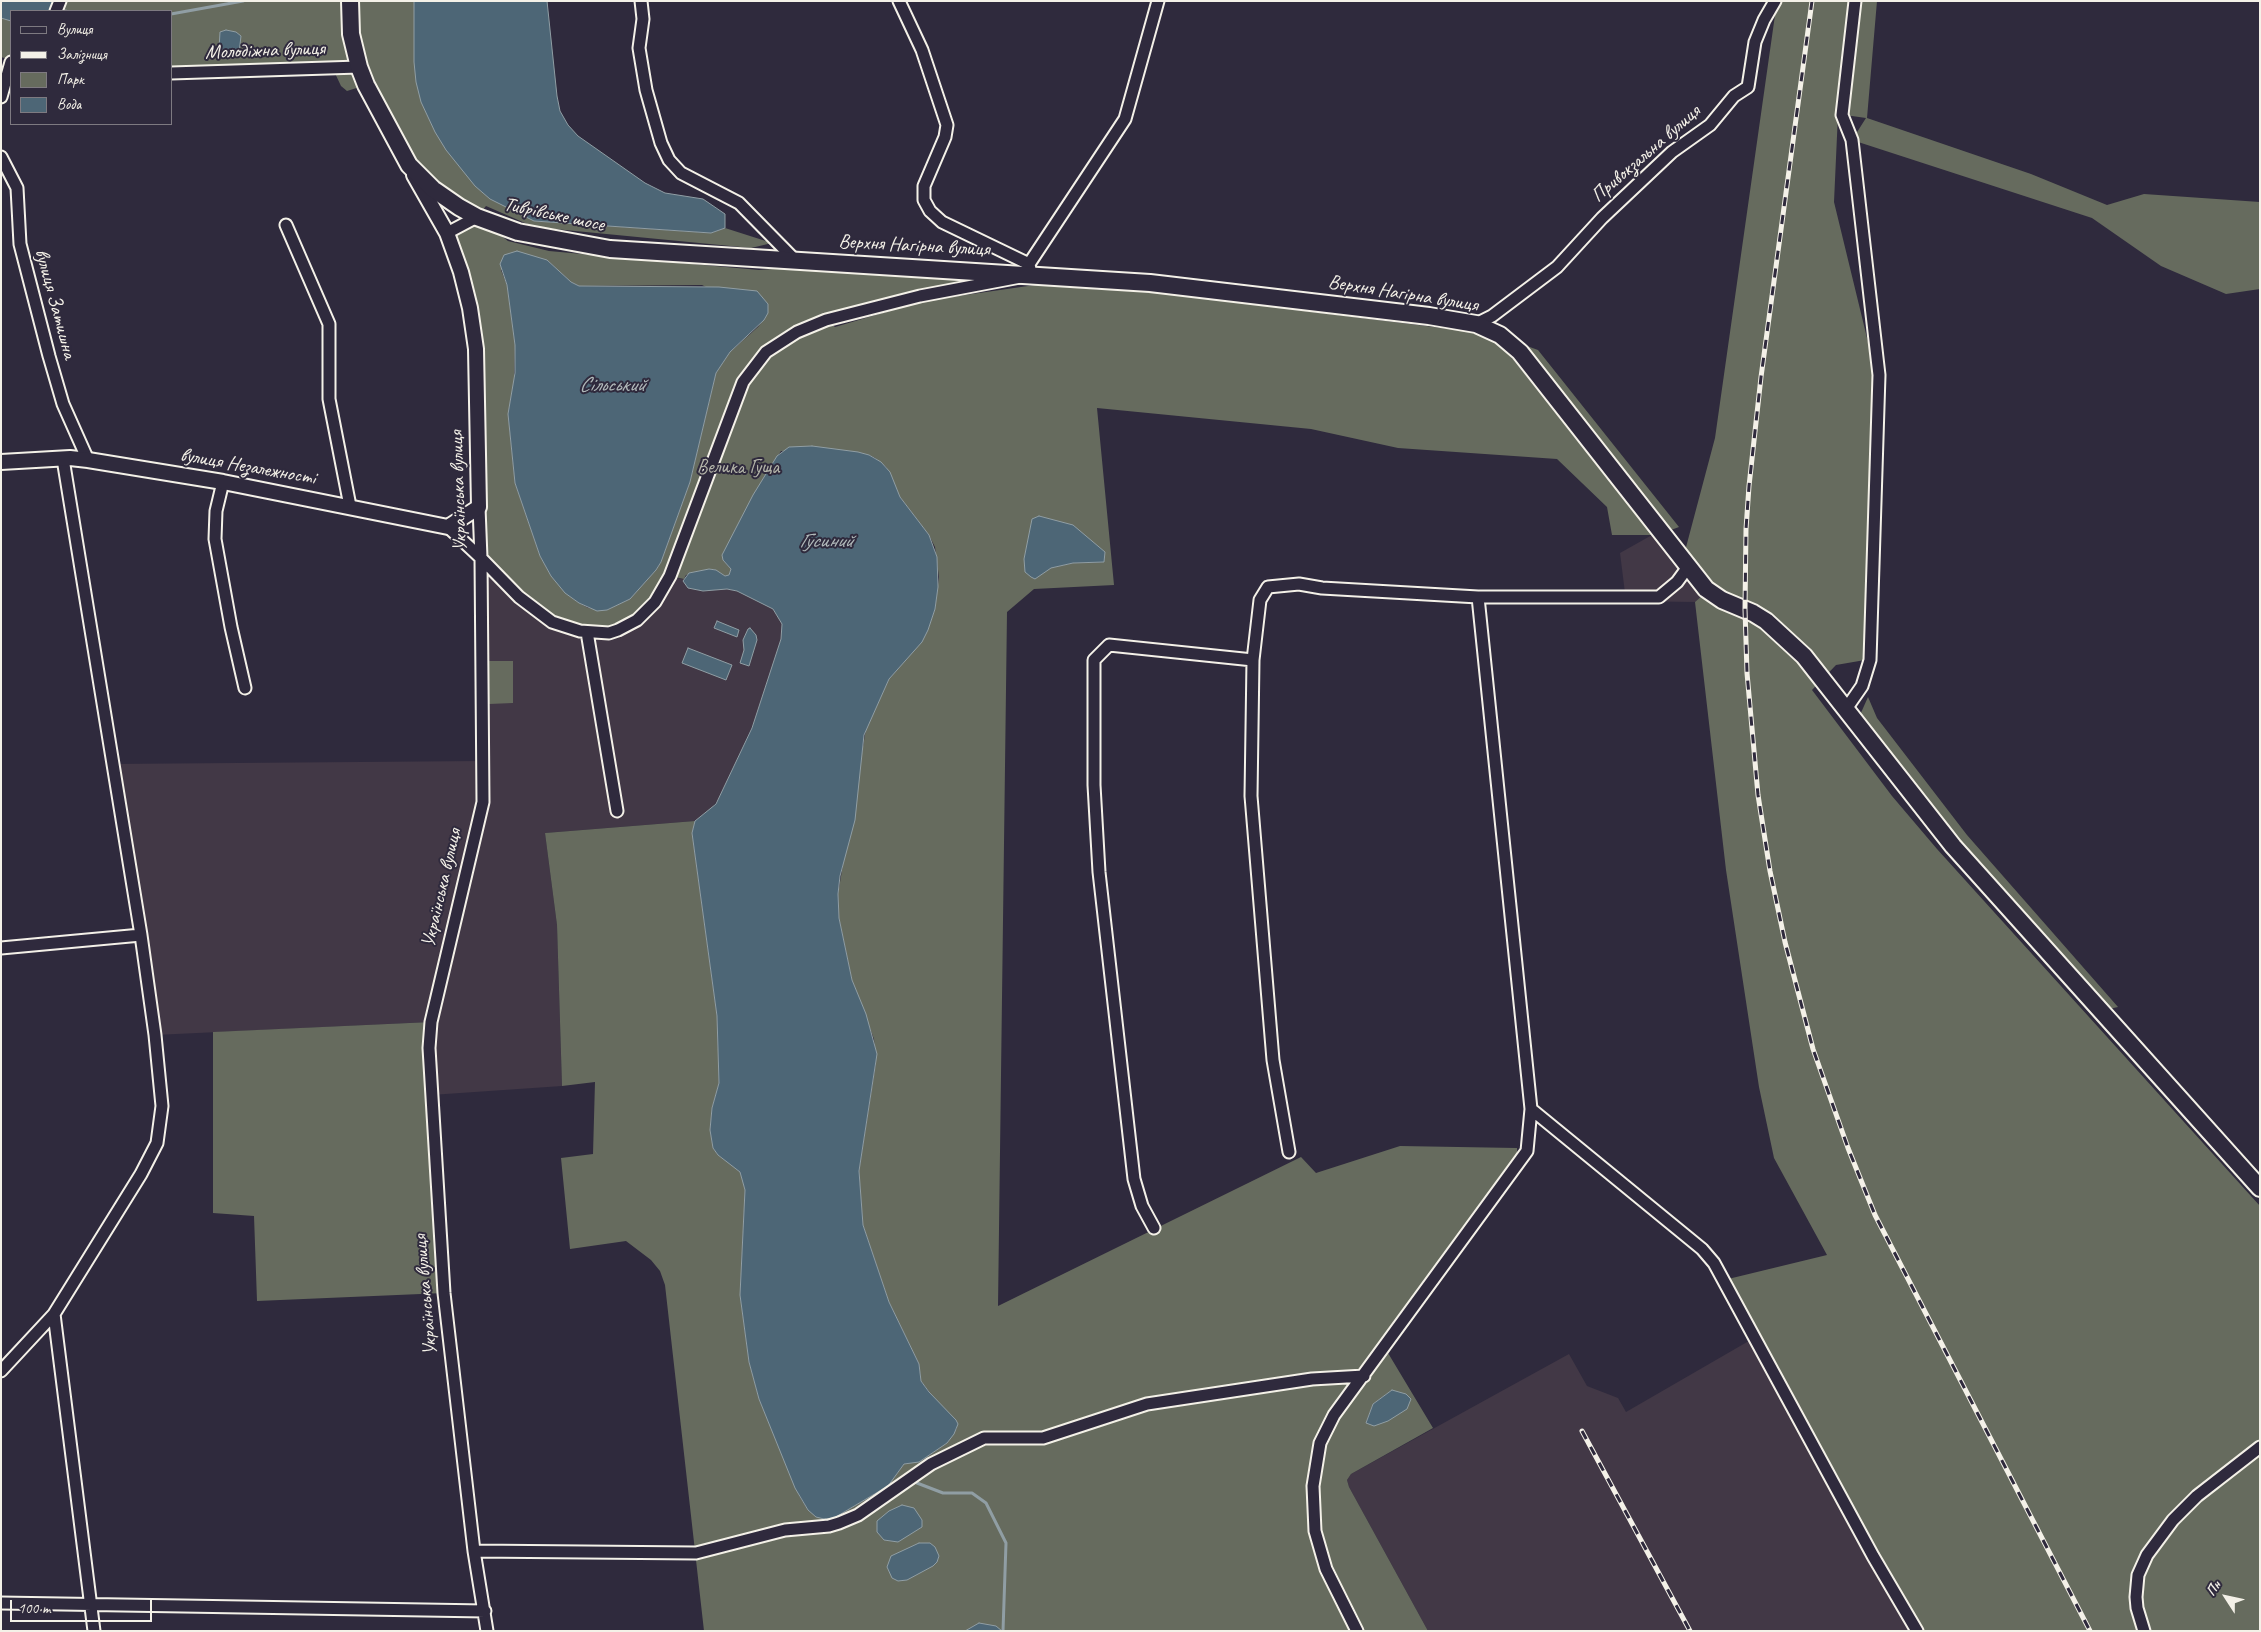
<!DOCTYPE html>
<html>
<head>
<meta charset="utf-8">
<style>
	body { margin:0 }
	#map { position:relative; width:2261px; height:1632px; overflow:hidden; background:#2f2a3d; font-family:Caveat,sans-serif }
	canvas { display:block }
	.frame { position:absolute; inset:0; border:2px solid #f4f1e8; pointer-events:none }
	.legend { position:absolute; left:10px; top:10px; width:162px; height:115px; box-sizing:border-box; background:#2f2a3d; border:1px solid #7e7a81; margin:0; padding:6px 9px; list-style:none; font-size:15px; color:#f4f1e8 }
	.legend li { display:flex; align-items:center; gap:10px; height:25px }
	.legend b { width:25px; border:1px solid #7e7a81 }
	.north { position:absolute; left:2201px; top:1572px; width:50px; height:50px; -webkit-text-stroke:4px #2f2a3d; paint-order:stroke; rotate:305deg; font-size:14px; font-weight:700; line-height:20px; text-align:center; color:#f4f1e8 }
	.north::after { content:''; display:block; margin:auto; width:18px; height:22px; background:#f4f1e8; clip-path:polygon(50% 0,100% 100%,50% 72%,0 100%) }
	.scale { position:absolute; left:10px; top:1600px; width:142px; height:22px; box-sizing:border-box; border:2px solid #f4f1e8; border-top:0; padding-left:6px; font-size:15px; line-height:18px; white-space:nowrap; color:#f4f1e8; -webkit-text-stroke:4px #2f2a3d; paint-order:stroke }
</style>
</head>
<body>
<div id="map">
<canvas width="2261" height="1632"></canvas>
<div class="frame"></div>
<ul class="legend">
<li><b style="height:6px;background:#2f2a3d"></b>Вулиця</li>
<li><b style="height:6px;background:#f4f1e8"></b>Залізниця</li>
<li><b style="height:14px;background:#666b5e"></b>Парк</li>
<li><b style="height:14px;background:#4d6676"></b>Вода</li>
</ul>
<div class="north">Пн</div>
<div class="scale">100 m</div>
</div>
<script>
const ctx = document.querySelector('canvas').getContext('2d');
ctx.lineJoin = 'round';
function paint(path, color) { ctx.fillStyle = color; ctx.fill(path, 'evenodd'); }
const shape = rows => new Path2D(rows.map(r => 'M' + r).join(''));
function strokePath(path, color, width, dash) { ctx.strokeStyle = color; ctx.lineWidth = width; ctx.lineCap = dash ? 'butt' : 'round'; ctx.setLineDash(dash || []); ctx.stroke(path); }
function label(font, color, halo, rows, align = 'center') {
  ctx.font = font + ' Caveat,sans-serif'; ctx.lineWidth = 4; ctx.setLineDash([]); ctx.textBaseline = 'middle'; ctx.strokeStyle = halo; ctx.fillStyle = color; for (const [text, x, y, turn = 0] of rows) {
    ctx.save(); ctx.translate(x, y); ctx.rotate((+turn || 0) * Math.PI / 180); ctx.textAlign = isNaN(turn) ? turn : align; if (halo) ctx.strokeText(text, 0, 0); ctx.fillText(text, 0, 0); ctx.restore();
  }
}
paint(shape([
	[1663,533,1713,586,1695,602,1626,601,1620,553,1652,535],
	[481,558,684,579,683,581,703,591,727,589,737,591,773,609,782,624,781,639,755,720,719,798,710,810,695,821,545,833,557,925,562,1086,431,1095,430,1022,155,1035,112,764,482,761],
	[1754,1338,1917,1631,1428,1631,1349,1487,1347,1480,1351,1474,1569,1354,1587,1386,1618,1398,1626,1412]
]), '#423846');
paint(shape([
	[1,1,431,1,534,221,711,233,725,228,772,243,751,248,534,227,486,206,477,217,508,241,549,251,759,270,797,267,975,279,976,282,826,320,835,327,923,301,1035,285,1107,290,1130,289,1474,332,1499,345,1513,359,1652,535,1612,535,1607,507,1557,459,1398,448,1311,429,1097,408,1114,585,1034,589,1007,612,998,1306,1301,1157,1316,1173,1400,1146,1517,1148,1517,1164,1385,1348,1433,1428,1351,1474,1347,1480,1349,1487,1428,1631,704,1631,665,1285,660,1271,651,1260,626,1241,570,1249,561,1158,593,1154,595,1082,562,1086,557,925,545,833,695,821,692,833,717,1016,719,1083,712,1108,710,1130,713,1148,718,1155,735,1166,740,1172,743,1180,745,1190,740,1295,749,1362,759,1399,800,1497,808,1510,834,1518,888,1486,904,1464,922,1460,947,1443,957,1428,921,1381,919,1364,889,1302,863,1225,859,1171,876,1062,874,1039,852,980,839,918,838,894,866,729,889,679,922,641,935,609,939,577,935,547,929,535,900,497,886,467,875,458,869,455,781,451,763,479,723,560,731,569,729,575,725,576,713,569,686,575,684,579,670,576,663,590,618,630,560,626,481,558,476,349,447,233,476,217,433,189,366,85,347,91,341,86,333,69,171,73,171,11,11,11,11,60,1,57],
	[547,260,571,282,579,286,702,285,766,317,758,327,730,352,716,373,690,482,661,562,656,570,630,599,607,610,588,608,579,603,572,598,551,576,540,556,515,483,508,414,514,381,515,345,507,285,501,270],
	[1105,552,1104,562,1073,563,1051,568],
	[1392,1390,1366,1423,1373,1404],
	[1777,1,1877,1,1867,118,2031,174,2107,205,2144,194,2260,202,2260,289,2226,294,2161,266,2092,218,1852,140,1866,118,1838,114,1834,202,1876,375,1865,660,1836,665,1812,690,1892,796,1937,849,2260,1206,2260,1631,1917,1631,1724,1280,1827,1255,1774,1158,1759,1087,1726,870,1695,602,1713,586,1685,551,1715,438],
	[1527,346,1538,350,1679,527,1663,533,1531,367],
	[489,661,513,661,513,703,489,704],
	[1868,697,1877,718,1967,835,2118,1007,2109,1009,1959,841,1860,715],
	[431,1022,444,1293,257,1301,254,1216,213,1213,213,1032]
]), '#666b5e');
const water = shape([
	[1,1,54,1,50,11,11,11,11,21,1,18,1,1],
	[414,1,547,1,557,96,560,111,568,125,578,136,645,183,665,193,703,199,725,214,725,228,711,233,534,221,490,199,475,186,446,150,435,132,421,102,416,82,414,62,414,1],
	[226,30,236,32,241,36,239,53,237,55,219,49,220,32,226,30],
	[517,251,547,260,571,282,579,286,719,287,757,291,768,304,768,313,764,320,730,352,716,373,690,482,661,562,656,570,630,599,607,610,597,611,579,603,565,593,551,576,540,556,515,483,508,414,515,373,515,345,507,285,500,264,504,255,517,251],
	[812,446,858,452,869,455,881,462,890,472,900,497,929,535,937,557,938,587,935,609,928,630,922,642,889,679,864,735,855,820,840,876,838,894,839,918,852,980,866,1014,877,1054,859,1171,863,1225,889,1302,919,1364,921,1381,929,1392,956,1420,958,1424,954,1434,947,1443,919,1462,904,1464,888,1486,834,1518,824,1519,816,1517,808,1510,795,1488,759,1399,749,1362,740,1295,745,1190,740,1172,718,1155,713,1148,710,1130,712,1108,719,1083,717,1016,692,833,695,821,716,804,752,728,781,639,782,624,773,609,737,591,727,589,703,591,688,588,683,581,689,573,709,569,716,570,725,576,729,575,731,569,723,560,722,555,753,495,777,456,789,447,812,446],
	[1039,516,1073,525,1105,552,1104,562,1073,563,1051,568,1035,579,1031,577,1025,572,1024,559,1032,519,1039,516],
	[717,621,739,630,737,637,714,628,717,621],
	[750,628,756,635,757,640,749,666,740,663,744,650,743,640,748,629,750,628],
	[688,648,732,665,726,680,682,663,688,648],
	[1392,1390,1406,1394,1411,1399,1407,1409,1388,1421,1374,1426,1366,1423,1373,1404,1392,1390],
	[902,1505,914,1508,922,1520,922,1527,898,1542,884,1540,877,1532,877,1521,889,1511,902,1505],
	[919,1543,930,1543,935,1547,939,1556,937,1562,933,1566,907,1580,898,1581,892,1578,887,1567,891,1556,919,1543],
	[979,1623,996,1626,1002,1631,965,1631,979,1623]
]);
paint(water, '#4d6676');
strokePath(water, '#909ea4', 1);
strokePath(shape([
	[64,11,66,11],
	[171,14,243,1],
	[917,1483,943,1493,972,1493,986,1503,1006,1543,1003,1631]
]), '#909ea4', 3);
const minor = shape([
	[641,1,643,19,639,48,646,90,661,143,669,160,681,173,739,203,795,260],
	[899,1,922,50,947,125,945,137,924,186,924,200,930,211,942,222,1029,264],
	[56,11,60,1],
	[171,73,359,67],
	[1,97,11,62],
	[1,157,17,188,20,244,49,356,63,404,88,460],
	[286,225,329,324,329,399,350,506],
	[447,233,477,217],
	[1476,324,1492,316,1557,267,1602,218,1672,152,1710,125,1734,96,1748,87,1755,42,1764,20,1775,1],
	[223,482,216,511,215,539,231,627,245,688],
	[479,507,481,558,483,802,431,1022,429,1048,444,1293,474,1551,487,1631],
	[448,527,481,558,519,597,552,622,580,631,609,633,618,630,637,620,655,602,670,576,743,382,766,352,797,332,826,320,920,296,1031,275,1029,264,1125,119,1158,1],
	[587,632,617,811],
	[1253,660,1251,796,1273,1060,1289,1152],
	[1846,709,1862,686,1870,660,1879,375,1852,140,1842,115,1855,1],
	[1,948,141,935],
	[1531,1109,1702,1249,1714,1263,1873,1556,1917,1631],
	[1154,1228,1142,1206,1134,1179,1099,872,1094,785,1094,660,1109,645,1253,660,1260,600,1268,587,1299,584,1322,588,1478,597,1659,597,1677,582,1688,567],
	[54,1314,94,1631],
	[1,1371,54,1314,141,1174,157,1143,162,1106,155,1035,141,935,63,459],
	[474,1551,696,1553,785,1530,829,1526,839,1523,858,1515,931,1464,984,1438,1043,1438,1147,1404,1312,1379,1364,1376],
	[1,1603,485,1611],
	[1357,1631,1326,1569,1315,1531,1313,1486,1320,1443,1334,1415,1527,1151,1531,1109,1478,597],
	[2144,1631,2137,1608,2136,1597,2138,1575,2147,1555,2173,1520,2197,1496,2260,1447]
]);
const tertiary = shape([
	[1,462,70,458,88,460,223,482,448,527,479,507,476,349,470,308,461,272,447,233,414,175]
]);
const secondary = shape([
	[350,1,351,34,359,67,366,85,409,165,433,189,459,207,477,217,518,232,610,249,1150,283,1429,316,1476,324,1500,335,1520,352,1706,589,1722,600,1753,613,1766,621,1804,656,1953,846,2260,1188]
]);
strokePath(minor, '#f4f1e8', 15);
strokePath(tertiary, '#f4f1e8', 18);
strokePath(secondary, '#f4f1e8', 20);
strokePath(minor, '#2f2a3d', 11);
strokePath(tertiary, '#2f2a3d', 14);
strokePath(secondary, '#2f2a3d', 16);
const rail = shape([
	[1812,1,1761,377,1749,486,1746,529,1745,609,1747,673,1758,795,1770,871,1785,942,1813,1049,1848,1148,1875,1215,2090,1631],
	[1582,1431,1690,1631]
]);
strokePath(rail, '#f4f1e8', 5);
strokePath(rail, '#2f2a3d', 3, [9]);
label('20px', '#f4f1e8', '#2f2a3d', [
	["Молодіжна вулиця",265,51,-2],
	["Привокзальна вулиця",1646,154,-41],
	["Тиврівське шосе",554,215,12],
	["Верхня Нагірна вулиця",914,246,3],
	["Верхня Нагірна вулиця",1403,294,9],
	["вулиця Затишна",55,304,75],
	["вулиця Незалежності",248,467,10],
	["Українська вулиця",459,491,-92],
	["Українська вулиця",442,888,-77],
	["Українська вулиця",426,1295,-95]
]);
label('20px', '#b4b5aa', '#2f2a3d', [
	["Велика Гуща",738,468]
]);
label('italic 21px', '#b1b9ba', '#2f2a3d', [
	["Сільський",612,385],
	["Гусиний",826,541]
]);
</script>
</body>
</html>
